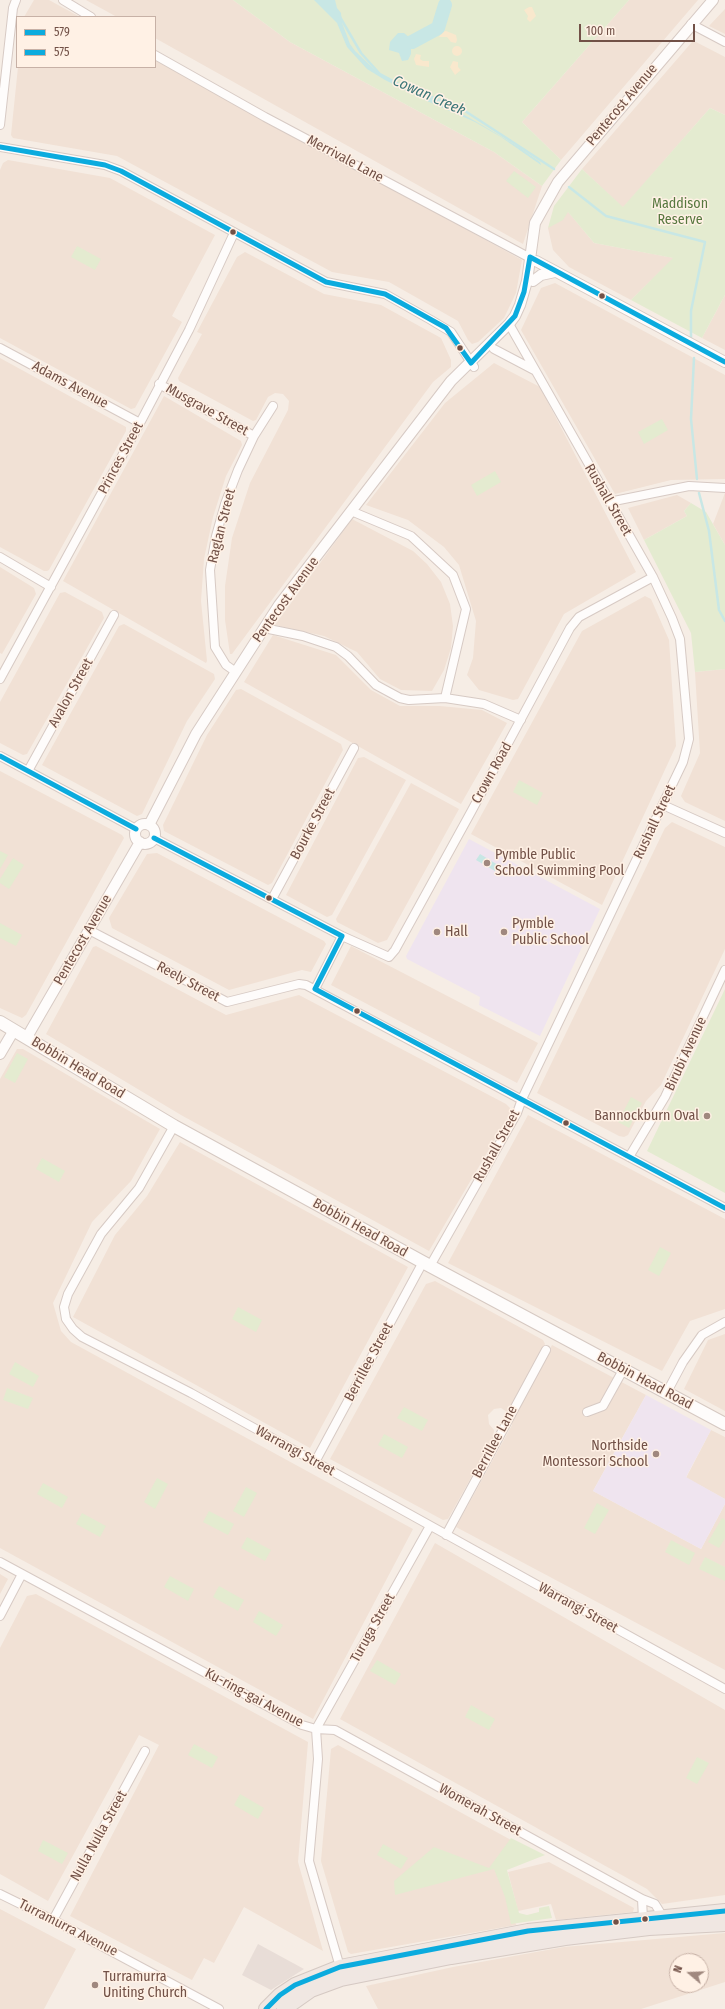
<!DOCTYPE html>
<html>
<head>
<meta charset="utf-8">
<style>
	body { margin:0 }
	#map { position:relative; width:725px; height:2009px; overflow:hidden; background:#f6ede5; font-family:"Fira Sans Condensed",sans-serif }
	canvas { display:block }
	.legend { position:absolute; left:16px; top:16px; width:140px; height:52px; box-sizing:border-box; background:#fff1e5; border:1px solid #c7b1a6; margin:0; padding:5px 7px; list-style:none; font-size:12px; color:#725147 }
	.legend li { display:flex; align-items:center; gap:8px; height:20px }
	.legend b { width:20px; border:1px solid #c7b1a6 }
	.north { position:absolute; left:669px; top:1953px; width:40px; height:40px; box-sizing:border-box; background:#fff1e5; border:1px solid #c7b1a6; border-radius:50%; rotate:289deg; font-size:11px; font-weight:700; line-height:16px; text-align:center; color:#725147 }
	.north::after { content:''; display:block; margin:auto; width:14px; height:18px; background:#a0887e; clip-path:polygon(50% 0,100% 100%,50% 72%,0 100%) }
	.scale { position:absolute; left:579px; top:24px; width:116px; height:18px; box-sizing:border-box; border:2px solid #725147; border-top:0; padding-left:5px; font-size:12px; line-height:14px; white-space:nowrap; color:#725147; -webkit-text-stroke:3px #fff1e5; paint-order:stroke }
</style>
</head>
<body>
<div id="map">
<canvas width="725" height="2009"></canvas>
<ul class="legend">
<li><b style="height:5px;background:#0babde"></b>579</li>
<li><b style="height:5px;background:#0babde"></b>575</li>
</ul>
<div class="north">N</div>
<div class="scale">100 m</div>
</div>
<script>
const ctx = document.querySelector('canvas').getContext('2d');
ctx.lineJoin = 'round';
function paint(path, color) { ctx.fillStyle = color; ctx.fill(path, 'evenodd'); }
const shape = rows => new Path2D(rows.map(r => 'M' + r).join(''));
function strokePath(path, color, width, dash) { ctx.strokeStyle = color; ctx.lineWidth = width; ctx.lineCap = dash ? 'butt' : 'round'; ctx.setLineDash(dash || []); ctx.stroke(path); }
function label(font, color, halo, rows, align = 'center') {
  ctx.font = font + ' "Fira Sans Condensed",sans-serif'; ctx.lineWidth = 3; ctx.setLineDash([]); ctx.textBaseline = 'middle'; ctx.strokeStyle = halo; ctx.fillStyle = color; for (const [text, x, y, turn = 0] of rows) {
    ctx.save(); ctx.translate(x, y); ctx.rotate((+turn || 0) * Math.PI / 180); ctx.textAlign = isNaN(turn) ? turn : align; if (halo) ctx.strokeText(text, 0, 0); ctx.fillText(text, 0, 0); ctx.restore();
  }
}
paint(shape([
	[34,0,49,0,80,17,24,17],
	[86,0,233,0,290,42,494,152,542,186,523,244,155,38,155,17,117,17],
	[629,0,698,0,561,160,522,122],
	[725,9,725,34,709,26],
	[692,42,696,42,725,57,725,115,710,108,623,208,582,169],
	[155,58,522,260,516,293,504,318,478,342,472,344,468,340,458,321,389,282,332,272,117,156,13,138,11,135,18,67,155,67],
	[8,160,110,178,215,235,172,316,182,322,135,408,131,409,0,338,0,170,3,163],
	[560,202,594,243,674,258,631,300,569,267,553,250,548,228],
	[245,252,324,294,381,305,441,338,451,360,451,367,433,382,232,654,230,654,225,620,225,586,232,538,250,483,288,410,289,401,283,394,275,393,268,397,256,420,253,421,179,381,178,378,202,334,197,332,237,257],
	[555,283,725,375,725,479,671,480,615,494,521,330,541,288],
	[725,295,725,350,702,338],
	[0,358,126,427,126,431,49,570,47,571,44,571,0,547],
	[494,363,540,387,636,572,564,614,518,699,513,700,479,690,467,675,473,658,476,621,459,565,444,547,408,520,366,505,445,403],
	[164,396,241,441,242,445,226,476,213,517,204,559,201,601,207,661,206,663,63,581],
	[725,493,725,545,713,524],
	[677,495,691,503,684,511,687,516,644,540,628,508],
	[352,519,413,551,427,564,441,582,450,604,453,626,451,648,444,670,432,691,401,690,380,679,357,652,324,636,275,625],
	[0,567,34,588,36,594,2,654,0,653],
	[65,592,102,612,104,618,27,754,23,755,0,743,0,702,60,593],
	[645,596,651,599,669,640,676,746,602,905,471,834,582,631],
	[124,624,214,674,215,679,187,721,142,814,137,816,42,765,119,626],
	[273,635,336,655,371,690,400,706,440,706,482,710,507,723,461,804,244,682],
	[725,669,725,821,685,802,681,796,700,753,695,672],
	[241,689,341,744,343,750,272,883,268,885,164,831,163,825,207,735,236,690],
	[364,757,406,780,332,915,327,917,286,895,358,758],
	[0,771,122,835,124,838,26,1015,22,1018,0,1008],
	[411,783,459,809,387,940,378,943,337,922,336,919],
	[672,822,725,847,725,949,661,1085,646,1101,628,1135,624,1137,619,1136,537,1093,665,828],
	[157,853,324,941,326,944,311,972,302,970,229,990,112,928,109,918,147,854],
	[96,946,226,1015,299,995,506,1104,510,1108,510,1114,429,1251,181,1115,46,1034,93,947],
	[351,946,538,1043,517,1083,331,985],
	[17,1049,23,1049,160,1129,131,1181,92,1222,53,1303,61,1331,71,1342,413,1529,313,1719,0,1548,0,1079],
	[528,1115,725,1219,725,1309,690,1321,662,1371,448,1263],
	[180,1142,408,1267,310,1448,73,1317,115,1235,147,1196],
	[435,1281,543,1340,545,1344,507,1412,501,1408,494,1409,488,1415,489,1424,494,1430,493,1438,448,1519,443,1520,330,1459,426,1284],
	[725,1334,725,1411,684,1389,708,1340],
	[552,1345,646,1395,593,1491,701,1549,725,1504,725,1670,456,1527,512,1425,511,1421],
	[711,1430,725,1437,725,1499,686,1478],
	[435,1543,725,1710,725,1895,662,1904,647,1889,340,1719],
	[0,1574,8,1579,0,1594],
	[36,1594,308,1742,298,1862,323,1951,244,1907,214,1963,204,1958,192,1980,70,1916,159,1745,139,1735,48,1901,0,1874,0,1648,27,1596],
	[338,1745,531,1851,498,1860,516,1925,351,1954,348,1952,321,1861,331,1749],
	[549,1862,634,1908,633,1912,556,1920,551,1904,518,1911,508,1872],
	[0,1909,76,1949,44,2009,0,2009],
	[725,1933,725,1982,641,2009,378,2009,366,1986,453,1967,564,1947],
	[677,1961,701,1961,701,1985,677,1985]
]), '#f1e1d5');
paint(shape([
	[258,1944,304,1969,271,1990,242,1975]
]), '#e8ddd7');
paint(shape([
	[469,839,600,909,540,1036,479,1005,480,997,407,959,406,956],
	[646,1395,711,1430,686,1477,725,1499,725,1504,701,1549,593,1491]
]), '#efe4ef');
paint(shape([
	[233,0,629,0,522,122,561,160,542,186,494,152,290,42],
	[710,108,725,115,725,295,702,338,631,300,673,258,594,243,568,212,563,220,548,228,554,206,582,169,623,207],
	[514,171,536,187,528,198,506,181],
	[77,246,101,259,95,270,71,257],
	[662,419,668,430,644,444,638,432],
	[495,471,501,482,477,496,471,485],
	[691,503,706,512,725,545,725,669,695,672,691,633,644,540,687,516,684,511],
	[519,780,543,793,537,805,513,792],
	[0,851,8,855,0,869],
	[13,858,24,865,9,889,0,883,0,879],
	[0,923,22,935,16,946,0,938],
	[725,989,725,1193,647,1151],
	[17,1053,28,1059,15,1083,4,1077],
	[631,1097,642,1103,629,1128,618,1122],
	[42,1158,65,1171,59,1182,36,1169],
	[660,1247,671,1253,659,1276,648,1270],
	[238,1307,262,1320,256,1332,232,1319],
	[15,1362,39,1376,33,1387,9,1374],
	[7,1388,33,1398,28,1409,3,1400],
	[404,1407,428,1420,422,1431,397,1418],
	[384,1434,408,1447,402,1458,378,1445],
	[157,1478,168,1484,155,1509,144,1502],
	[43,1483,68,1497,62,1508,37,1494],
	[246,1487,257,1493,244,1517,233,1511],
	[597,1503,609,1510,595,1534,584,1528],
	[209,1511,234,1524,228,1535,203,1522],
	[82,1513,106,1526,100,1537,76,1524],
	[722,1518,725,1520,725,1538,719,1548,708,1542],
	[247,1537,271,1550,265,1561,241,1548],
	[671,1540,695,1553,689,1565,665,1552],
	[705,1557,725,1567,725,1581,699,1569],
	[170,1576,194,1589,188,1601,164,1587],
	[219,1586,244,1600,238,1611,213,1597],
	[259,1611,283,1625,276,1636,253,1622],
	[377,1660,401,1674,395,1685,370,1671],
	[471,1705,495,1719,489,1730,465,1717],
	[194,1744,218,1757,212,1768,188,1755],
	[697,1757,709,1763,697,1784,686,1778],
	[240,1794,264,1808,258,1819,234,1805],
	[511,1838,545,1855,507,1870,519,1913,527,1915,539,1912,539,1908,549,1906,552,1918,511,1924,505,1897,494,1869,395,1895,394,1881,434,1847,489,1868],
	[43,1840,68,1853,62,1864,38,1851],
	[383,1844,408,1858,401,1869,377,1855]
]), '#e4ebd0');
paint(shape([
	[529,7,532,7,536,16,530,22,527,19,528,16,524,10],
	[446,31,456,35,457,40,456,43,451,42,447,37,439,37,442,32],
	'452 51a5 5 0 1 1 10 0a5 5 0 1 1-10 0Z',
	[416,54,421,55,420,59,423,61,429,61,429,67,416,65,414,59],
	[453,61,458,62,458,67,461,70,455,75,450,67]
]), '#f9e8cd');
paint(shape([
	[314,0,335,0,337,8,341,13,342,23,350,44,355,51,375,70,416,92,438,100,487,128,520,148,540,162,541,165,501,137,475,122,427,101,385,80,367,69,347,47,337,23],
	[398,33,404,33,411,39,411,54,408,60,402,61,399,53,389,50,390,42],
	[480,854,498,865,495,871,476,860]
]), '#c8e7e5');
strokePath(shape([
	[340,17,361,53,379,73],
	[409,88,462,109,554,169],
	[569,187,606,216,705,242,691,311,691,338],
	[694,358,691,419,697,479],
	[699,493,709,531,719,610,725,621]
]), '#c8e7e5', 2.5);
strokePath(shape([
	[412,42,438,28,445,5]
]), '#c8e7e5', 14);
const minor = shape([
	[63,0,91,17],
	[691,24,725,42],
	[155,55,265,117,534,260],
	[0,125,13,8,16,0],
	[0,147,105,165,121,171,326,282,385,294,431,320,451,332,474,367],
	[0,348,140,423],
	[494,349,534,370],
	[159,384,254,436],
	[609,502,689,486,725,488],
	[351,511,411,536,453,575,466,609,445,698],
	[0,557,51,587],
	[264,628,303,636,336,647,348,656,376,685,400,698,409,700,445,698,484,704,521,720],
	[236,672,226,665,215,647,210,570,216,536,225,504,238,470,254,436,273,406],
	[0,679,140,423,189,330,234,233],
	[0,756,136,829],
	[28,771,114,615],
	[663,805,725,833],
	[154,838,342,936,389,957,395,950,471,812,570,628,579,617,653,577],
	[272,899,354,748],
	[89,930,227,1002,299,984,306,985,725,1208],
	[315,989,342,936],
	[174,1126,139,1188,101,1234,68,1294,64,1307,66,1319,73,1329,82,1337,191,1393,725,1689],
	[629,1157,665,1097,725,970],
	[430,1266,517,1113,522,1099,683,762,689,739,680,639,672,618,653,577,509,324],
	[667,1392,683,1362,702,1335,725,1322],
	[587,1412,603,1406,623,1370],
	[315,1462,423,1262],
	[446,1535,546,1350],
	[0,1562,302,1725,316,1729,335,1730,642,1899,655,1904,663,1917],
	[0,1616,22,1574],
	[316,1729,318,1759,309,1861,340,1967],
	[316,1729,430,1526],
	[0,1894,53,1920,219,2009],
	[642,1899,643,1919],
	[53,1920,145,1751]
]);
const tertiary = shape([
	[536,261,725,362],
	[533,281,541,275,555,272],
	'135 834a10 10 0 1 1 20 0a10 10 0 1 1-20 0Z',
	[149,825,196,734,279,605,451,381,509,324,515,316,520,305,527,281,535,223,558,182,713,0],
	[27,1037,140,842],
	[0,1054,14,1030]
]);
const secondary = shape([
	[0,1022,174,1126,430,1266,725,1424]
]);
const trunk = shape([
	[266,2009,280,1995,295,1985,340,1967,528,1931,725,1911],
	[284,2009,311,1990,341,1979,451,1957,565,1938,649,1928,725,1924]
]);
strokePath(minor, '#d7cac4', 10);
strokePath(tertiary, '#d7cac4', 12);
strokePath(secondary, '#d6c9c2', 14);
strokePath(trunk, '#d5c9c3', 16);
strokePath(minor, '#fefcfb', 8);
strokePath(tertiary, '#fefcfb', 10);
strokePath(secondary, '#fefcfb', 12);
strokePath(trunk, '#f0e7e2', 14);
strokePath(shape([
	[0,147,105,165,121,171,326,282,385,294,446,328,471,363,515,316,524,292,530,257,725,362],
	[0,756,136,829],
	[154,838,342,936,315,989,725,1208]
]), '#0babde', 5);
strokePath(shape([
	[266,2009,280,1995,295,1985,340,1967,528,1931,725,1911]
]), '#0babde', 5);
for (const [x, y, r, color] of [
	[233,232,3.5,"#725147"],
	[602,296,3.5,"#725147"],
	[460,348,3.5,"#725147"],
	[487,863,4,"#a0887e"],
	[269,898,3.5,"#725147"],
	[437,932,4,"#a0887e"],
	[504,932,4,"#a0887e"],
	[357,1011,3.5,"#725147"],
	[707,1116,4,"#a0887e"],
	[566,1123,3.5,"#725147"],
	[656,1454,4,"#a0887e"],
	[645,1919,3.5,"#725147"],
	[616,1922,3.5,"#725147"],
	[95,1985,4,"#a0887e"]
]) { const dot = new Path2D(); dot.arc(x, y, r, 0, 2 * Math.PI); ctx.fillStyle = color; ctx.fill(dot); strokePath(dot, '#fff1e5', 1.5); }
label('14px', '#725147', '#fff1e5', [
	["Pentecost Avenue",622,105,-50],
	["Merrivale Lane",345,159,28],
	["Adams Avenue",70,385,28],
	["Musgrave Street",207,410,29],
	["Princes Street",121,458,-62],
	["Rushall Street",608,500,60],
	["Raglan Street",222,526,-76],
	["Pentecost Avenue",286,600,-54],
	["Avalon Street",71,693,-61],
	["Crown Road",492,773,-61],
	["Rushall Street",655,822,-65],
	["Bourke Street",313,824,-62],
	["Pentecost Avenue",83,940,-60],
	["Reely Street",188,982,28],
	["Birubi Avenue",686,1054,-65],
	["Bobbin Head Road",78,1068,31],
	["Rushall Street",497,1146,-61],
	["Bobbin Head Road",360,1228,29],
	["Berrillee Street",369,1362,-62],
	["Bobbin Head Road",645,1381,28],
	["Berrillee Lane",495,1442,-62],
	["Warrangi Street",295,1451,29],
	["Warrangi Street",578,1608,29],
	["Turuga Street",373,1628,-61],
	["Ku-ring-gai Avenue",254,1698,28],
	["Womerah Street",480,1810,29],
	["Nulla Nulla Street",99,1836,-61],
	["Turramurra Avenue",68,1928,27]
]);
label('14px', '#57783f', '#fff1e5', [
	["Maddison",680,204],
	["Reserve",680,220]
]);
label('14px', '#725147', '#fff1e5', [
	["Pymble Public",495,855],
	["School Swimming Pool",495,871],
	["Pymble",512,924],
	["Public School",512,940],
	["Hall",445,932],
	["Bannockburn Oval",699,1116,"right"],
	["Northside",648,1446,"right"],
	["Montessori School",648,1462,"right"],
	["Turramurra",103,1977],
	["Uniting Church",103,1993]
], 'left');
label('italic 15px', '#3c7678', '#fff1e5', [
	["Cowan Creek",429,96,24]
]);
</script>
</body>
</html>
